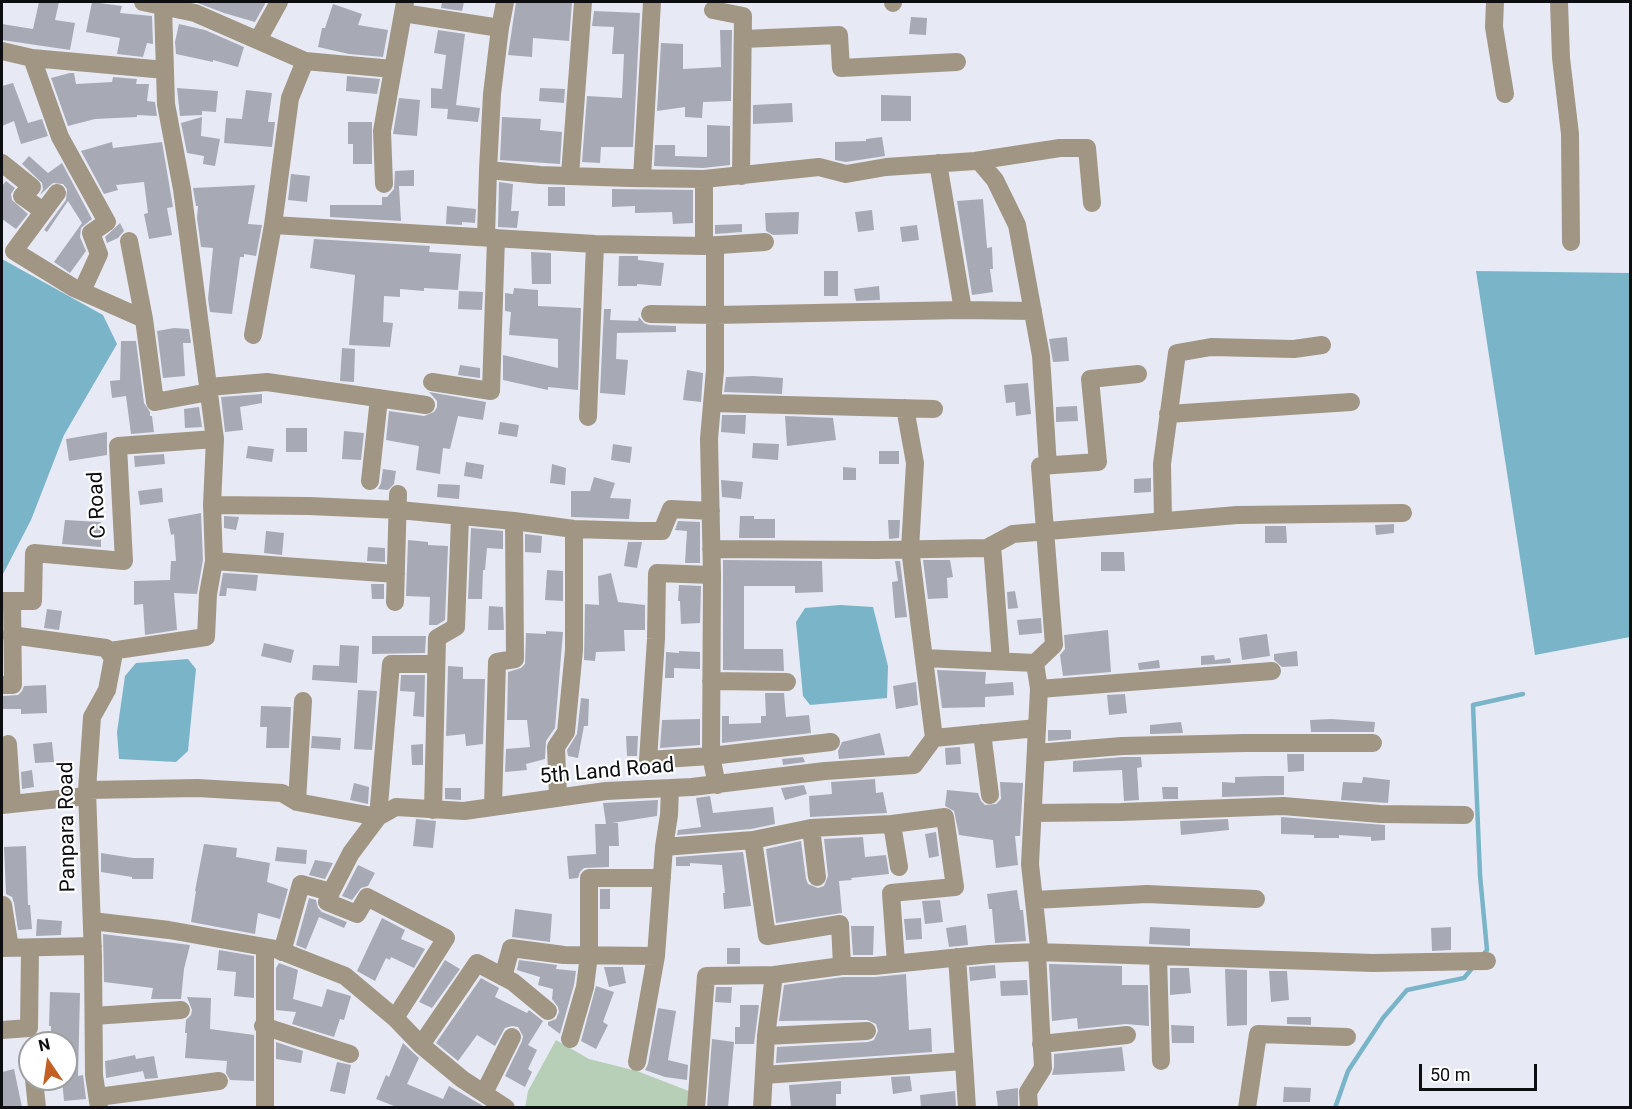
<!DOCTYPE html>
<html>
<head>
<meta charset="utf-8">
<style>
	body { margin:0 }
	#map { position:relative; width:1632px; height:1109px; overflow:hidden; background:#e7eaf5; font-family:Roboto,sans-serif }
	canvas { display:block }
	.frame { position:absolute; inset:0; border:3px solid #0d0e11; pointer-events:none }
	.north { position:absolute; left:18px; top:1031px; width:60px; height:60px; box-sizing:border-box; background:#fff; border:2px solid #9e9fa0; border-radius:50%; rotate:347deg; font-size:16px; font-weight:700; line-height:24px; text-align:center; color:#0d0e11 }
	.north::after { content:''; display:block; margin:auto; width:21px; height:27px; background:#c26025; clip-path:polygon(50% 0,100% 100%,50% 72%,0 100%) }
	.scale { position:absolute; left:1419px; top:1064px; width:118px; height:27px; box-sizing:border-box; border:3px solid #0d0e11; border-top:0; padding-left:8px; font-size:18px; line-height:21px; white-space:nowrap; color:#0d0e11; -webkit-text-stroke:4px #fff; paint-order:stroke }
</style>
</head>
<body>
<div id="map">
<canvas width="1632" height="1109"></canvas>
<div class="frame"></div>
<div class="north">N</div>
<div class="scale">50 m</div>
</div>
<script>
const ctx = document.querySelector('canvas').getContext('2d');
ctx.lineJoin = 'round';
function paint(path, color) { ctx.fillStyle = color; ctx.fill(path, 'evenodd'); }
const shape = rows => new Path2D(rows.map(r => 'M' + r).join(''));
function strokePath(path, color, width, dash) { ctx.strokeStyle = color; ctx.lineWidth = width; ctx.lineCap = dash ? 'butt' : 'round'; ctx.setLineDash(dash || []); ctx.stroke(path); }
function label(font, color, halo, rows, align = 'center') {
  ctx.font = font + ' Roboto,sans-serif'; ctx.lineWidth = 4.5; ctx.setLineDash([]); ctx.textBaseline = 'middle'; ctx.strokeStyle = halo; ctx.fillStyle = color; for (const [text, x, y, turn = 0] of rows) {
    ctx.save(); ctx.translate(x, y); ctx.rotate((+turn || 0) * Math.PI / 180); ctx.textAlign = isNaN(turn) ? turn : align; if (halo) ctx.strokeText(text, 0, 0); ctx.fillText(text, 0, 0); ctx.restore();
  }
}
paint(shape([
	[556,1040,589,1059,637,1071,694,1093,691,1107,525,1108,528,1091]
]), '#b7cfb7');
paint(shape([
	[2,259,103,315,117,344,64,435,31,520,2,576],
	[1476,271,1630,273,1630,637,1535,655],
	[840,605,873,607,888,666,887,698,810,705,803,696,796,622,805,608],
	[188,659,196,669,188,751,176,762,119,759,117,732,125,676,136,663]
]), '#7ab4c8');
strokePath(shape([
	[1483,955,1487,950,1480,875,1473,705,1523,694],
	[1335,1108,1348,1071,1383,1018,1407,990,1464,978,1474,966]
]), '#7ab4c8', 4.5);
paint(shape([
	[39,2,59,2,55,20,75,23,70,50,2,40,2,24,33,29],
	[92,2,122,6,120,13,152,16,153,44,147,43,143,57,117,54,120,38,86,32],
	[195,2,266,2,255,22,224,13],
	[442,2,464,2,462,11,441,8],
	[516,2,572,2,569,41,533,38,532,57,508,55],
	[333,4,362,14,358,25,388,30,383,57,349,54,318,47,322,28,325,28],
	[594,11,640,13,633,147,601,147,600,163,582,162,587,96,622,98,624,54,612,54,614,27,592,26],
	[911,17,927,18,926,35,909,34],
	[179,24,205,30,244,47,238,67,213,60,213,62,176,54,175,42],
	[438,30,465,34,456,105,480,108,478,122,447,119,448,109,431,108,431,88,442,89,446,55,434,53],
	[720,30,732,30,731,101,703,102,702,118,685,117,685,107,657,111,661,43,683,44,683,69,721,67],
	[70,73,74,73,76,84,112,82,113,77,137,79,136,84,149,84,147,101,155,102,157,116,137,115,137,117,95,119,68,126,51,78],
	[347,76,380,79,377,94,346,91],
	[13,83,28,123,42,119,48,136,21,144,14,121,2,126,2,86],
	[177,88,218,91,216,112,202,111,202,115,180,116],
	[540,88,565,89,564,103,539,101],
	[246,90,272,93,268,122,275,122,272,147,224,143,226,118,242,119],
	[881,95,911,96,911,121,881,121],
	[399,98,420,100,417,136,393,134],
	[792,103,793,122,753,124,753,105],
	[202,117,201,136,220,139,215,166,203,164,204,156,187,153,181,123],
	[502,117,541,119,540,130,562,132,560,164,500,160],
	[348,122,372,122,372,164,353,164,353,144,348,144],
	[707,125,730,126,730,165,703,168,654,166,655,145,675,145,675,156,707,157],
	[882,137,885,156,846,162,835,160,835,142,866,141,866,139],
	[112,142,113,148,162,142,173,207,167,208,172,235,149,239,144,214,148,213,144,182,116,185,118,190,104,194,81,151],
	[29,156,48,173,62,163,92,219,81,228,80,237,86,251,70,273,54,262,82,223,68,201,47,232,44,230,66,200,67,189,63,184,53,183,40,195,43,189,42,183,22,164],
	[414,170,414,186,399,186,401,221,330,217,330,205,382,205,382,197,387,197,394,189,395,171],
	[291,174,310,176,307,202,288,200],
	[6,181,15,188,11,194,12,200,28,214,16,229,2,219,2,186],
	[499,182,513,184,511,211,519,211,517,228,498,227],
	[255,185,248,224,262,225,256,256,244,254,244,257,240,257,232,314,210,312,208,299,213,248,201,247,197,218,198,206,196,206,193,188],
	[548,187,565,187,565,206,548,206],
	[612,189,693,190,693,223,673,224,672,212,635,213,635,206,612,207],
	[983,199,987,248,992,247,993,269,990,269,993,292,972,295,957,201],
	[447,206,476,209,475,223,462,222,462,225,446,224],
	[872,210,874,230,858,232,855,212],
	[799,212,798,234,773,235,766,231,765,213],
	[120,223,124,231,118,238,107,243,105,237],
	[742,224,742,232,715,234,715,225],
	[917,225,919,240,902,242,900,227],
	[314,239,430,246,429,252,461,254,458,290,424,288,424,291,400,289,400,297,384,296,383,322,393,323,390,347,349,345,355,275,310,268],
	[531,252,551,253,551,284,532,284],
	[619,256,638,256,638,260,664,263,661,286,637,284,637,286,618,286],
	[824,271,838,271,838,296,824,296],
	[879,286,880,300,856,301,854,289],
	[514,288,538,290,538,306,581,308,578,390,548,387,548,390,503,380,503,355,558,368,558,339,509,335,511,312,505,311,505,293,513,294],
	[459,291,483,292,482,310,458,309],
	[604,309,611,309,610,320,638,321,639,317,644,323,649,325,676,326,676,332,617,333,616,359,628,360,625,395,600,393],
	[174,328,189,329,191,343,183,343,185,376,163,378,157,331],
	[1067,337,1069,361,1053,362,1049,339],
	[121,341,136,341,144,403,150,412,150,416,152,416,154,432,131,434,126,396,112,398,110,381,120,380],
	[342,348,355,349,354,382,340,381],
	[460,365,480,368,480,378,458,375],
	[687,370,703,373,701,402,683,400],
	[753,376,783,378,782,394,724,392,726,377],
	[1028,383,1031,414,1016,416,1015,402,1006,403,1004,385],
	[429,392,486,402,483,420,458,416,450,449,443,448,440,474,416,470,419,446,386,440,389,411,424,416,434,412,437,407,437,401],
	[262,394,262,403,240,407,243,430,225,432,221,397],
	[1077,406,1078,421,1056,422,1056,407],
	[199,407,202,427,185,428,184,409],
	[722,415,746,415,745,434,721,432],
	[785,416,833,418,836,440,787,446],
	[500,422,519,425,517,437,498,434],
	[286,428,307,428,307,452,286,452],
	[344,431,364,433,361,460,342,459],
	[107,432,107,455,69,461,66,439],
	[753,443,779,444,778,460,752,458],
	[613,444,632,447,630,463,611,460],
	[248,446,274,449,272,462,246,458],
	[879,451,899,451,899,464,879,464],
	[164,454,165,464,135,467,134,456],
	[466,462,484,465,482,479,464,476],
	[552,464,566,468,565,485,550,483],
	[843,467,856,468,856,480,843,480],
	[383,469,396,471,394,484,388,490,378,489,381,483],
	[594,477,615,483,610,498,631,499,629,519,571,517,571,491,590,491],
	[1151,478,1151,492,1134,493,1134,479],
	[721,480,743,482,741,499,722,497],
	[438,484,460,485,459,499,437,497],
	[162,488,163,502,140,505,138,491],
	[201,513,203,560,197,594,174,593,177,630,145,635,143,604,134,605,134,581,170,580,171,561,176,561,174,534,171,535,168,519],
	[224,516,239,517,236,530,224,528],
	[740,516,754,516,754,519,775,519,775,538,739,538],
	[65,520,101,522,101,547,62,544],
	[888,520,900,520,899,538,889,539],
	[678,521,700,522,700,563,685,563,687,531,675,530],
	[1394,524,1394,533,1376,535,1375,525],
	[1265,526,1286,526,1287,543,1265,543],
	[471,528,503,531,503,549,487,548,485,570,483,570,482,599,468,599],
	[266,531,284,533,282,555,264,553],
	[525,534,542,536,541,553,525,552],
	[408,540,428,542,428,545,448,546,445,620,437,625,429,625,430,597,406,596],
	[628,542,642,542,637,568,624,566],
	[368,547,385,548,385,562,367,561],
	[1101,552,1124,552,1125,571,1101,571],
	[723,560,822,561,823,592,795,593,795,586,744,586,744,649,783,649,784,671,723,670],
	[923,560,950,560,953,577,947,578,948,598,928,599],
	[895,561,900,561,907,617,895,618,892,582,898,581],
	[547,570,563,571,563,601,545,600],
	[223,573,258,575,256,591,227,588,226,596,219,596],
	[611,573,618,602,645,605,645,630,624,630,625,651,596,652,595,661,584,660,585,604,599,605,598,576],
	[371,584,384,584,384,599,372,599],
	[679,585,701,586,700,623,681,624,680,601,678,601],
	[1015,591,1018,608,1008,609,1007,592],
	[489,606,503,607,504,630,488,630],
	[47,609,62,611,59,630,44,628],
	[1041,618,1042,633,1019,635,1017,620],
	[1108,630,1111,672,1063,676,1060,655,1065,649,1064,635],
	[546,631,563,632,555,728,546,741,545,759,526,764,527,770,505,772,506,749,530,747,527,720,507,720,508,672,521,668,525,664,526,633,546,634],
	[1267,634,1270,656,1242,660,1239,638],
	[372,636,426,636,425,653,372,654],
	[264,643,294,650,291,663,261,656],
	[340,645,359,646,357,683,312,680,313,665,339,666],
	[679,651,700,652,700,669,674,668,674,678,665,678,666,652,679,653],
	[1297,651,1298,666,1282,667,1274,660,1274,654],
	[1214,655,1215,660,1230,658,1231,663,1201,665,1201,656],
	[1159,660,1160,668,1139,670,1138,663],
	[448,666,463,667,463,679,485,679,483,744,466,746,465,734,446,736],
	[937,670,986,672,985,684,1013,682,1014,695,985,697,985,707,942,708],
	[401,675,425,675,424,717,413,716,415,692,400,691],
	[916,682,918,705,896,709,893,686],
	[46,685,47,713,21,714,21,709,2,709,2,696,18,695,22,691,24,686],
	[358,690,377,691,372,750,354,749],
	[765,693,784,693,786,717,809,715,811,733,722,743,722,716,729,716,729,724,761,723,761,716,766,716],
	[1125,694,1127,713,1109,715,1107,695],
	[581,698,589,699,588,726,584,726,578,758,568,756,567,750,577,734],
	[261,706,291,707,289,748,266,748,267,727,260,727],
	[700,719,700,745,660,748,662,720],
	[1331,719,1375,722,1374,732,1311,732,1310,720],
	[1181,722,1183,733,1150,734,1150,725],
	[1048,730,1071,730,1071,739,1048,741],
	[880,733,885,755,839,759,838,751,842,742],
	[312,736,341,738,340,750,311,748],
	[626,736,638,736,637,756,627,756],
	[52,742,54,762,35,763,33,744],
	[423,744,423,765,412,765,411,745],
	[960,747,961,764,946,765,945,748],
	[1287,754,1304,754,1304,771,1288,772],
	[803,757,805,762,783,765,782,759],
	[1123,757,1141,757,1142,767,1137,768,1139,800,1124,801,1122,770,1073,772,1073,761],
	[32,770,34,787,22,789,21,772],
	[1266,776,1284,776,1284,795,1222,797,1222,782,1235,783,1235,777],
	[1363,777,1390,780,1388,803,1341,800,1343,782,1362,783],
	[875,779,876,793,883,792,887,813,810,817,809,796,832,794,831,782],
	[1000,782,1023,783,1020,836,1015,836,1018,865,996,868,993,840,959,835,954,811,945,806,947,790,978,793,981,801,985,805,996,804,1001,799],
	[354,783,369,787,368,804,350,800],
	[804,785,807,794,785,800,781,788],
	[1162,787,1178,787,1178,799,1163,799],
	[445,788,461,788,461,800,445,799],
	[710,796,713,813,773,807,775,824,751,829,677,835,678,830,701,827,696,798],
	[658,800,657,816,612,823,618,823,619,846,609,846,609,867,584,868,580,872,578,878,569,879,567,856,596,854,595,824,606,824,603,803],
	[1281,817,1385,825,1385,840,1371,841,1371,837,1339,835,1339,838,1314,838,1314,835,1281,834],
	[416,819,436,821,433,848,413,846],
	[1228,819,1229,830,1181,835,1180,821],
	[936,832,939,856,929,858,925,834],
	[863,837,865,857,886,855,889,874,851,878,852,880,839,881,842,913,776,923,766,849,801,841,806,879,808,884,818,888,824,886,828,876,824,839],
	[204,844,237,848,236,857,270,863,267,882,288,889,280,919,258,913,255,934,191,922,196,891,195,891],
	[26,846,28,905,30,905,32,929,18,930,14,903,12,897,6,894,4,847],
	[277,847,307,850,306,864,275,861],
	[743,852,751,906,724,909,723,893,725,893,722,865,690,863,690,866,676,866,676,857],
	[101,853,133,858,154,858,153,879,132,879,132,877,101,872],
	[315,860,333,863,325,879,309,875],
	[358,865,375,873,368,886,361,888,352,900,342,896],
	[600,889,610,889,610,909,600,909],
	[1017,890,1020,910,1023,910,1026,941,995,943,992,909,989,909,987,894],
	[309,898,316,900,318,908,322,912,347,922,344,928,319,917,306,949,296,945],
	[940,900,943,922,925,924,922,901],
	[515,909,552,914,550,942,512,937],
	[382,918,405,930,401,939,425,949,414,968,391,957,390,960,386,958,375,981,357,971],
	[921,918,922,939,906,940,904,919],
	[37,919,62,921,61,935,36,936],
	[966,925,968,945,949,947,946,928],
	[851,926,874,926,873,955,853,955],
	[1150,927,1190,929,1190,946,1149,944],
	[1451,927,1451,950,1432,951,1431,928],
	[103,934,190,945,184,969,181,999,151,999,153,988,104,982],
	[727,948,740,948,740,964,727,964],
	[219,950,254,956,254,998,234,996,236,972,217,970],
	[445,960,460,969,432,1008,419,1002],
	[519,960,557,965,556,969,576,971,574,985,560,1034,548,1025,548,1022,556,1019,559,1012,558,1007,552,999,553,989,538,985,540,977,517,970],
	[279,963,298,970,293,999,322,1007,327,989,351,996,344,1020,340,1019,334,1037,292,1024,296,1012,276,1010,276,968],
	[1049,964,1122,966,1122,985,1148,985,1149,1026,1126,1024,1078,1029,1077,1018,1052,1021],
	[995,965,996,978,970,981,969,967],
	[604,967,623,967,626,983,609,987],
	[1170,968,1189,968,1191,993,1170,995],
	[1225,969,1247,970,1247,1025,1227,1026],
	[1269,971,1287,971,1289,1000,1271,1002],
	[906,974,909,1030,931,1028,932,1052,776,1063,777,1047,868,1042,874,1040,878,1031,876,1024,867,1020,779,1021,784,985,843,977,875,977],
	[481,978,499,988,495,997,527,1013,529,1010,543,1021,528,1045,537,1050,528,1069,532,1072,525,1087,505,1076,522,1041,523,1036,518,1027,512,1026,505,1028,495,1046,477,1035,458,1061,436,1043],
	[1027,980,1028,995,1001,996,1000,981],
	[596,986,614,992,603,1022,608,1025,596,1049,581,1041],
	[716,987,732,987,731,1003,715,1002],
	[50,992,80,993,78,1076,83,1075,86,1099,64,1101,62,1079,66,1079,66,1043,51,1043,51,1026,49,1026],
	[187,997,211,998,210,1029,254,1035,254,1081,230,1080,226,1073,227,1061,185,1058,187,1033,185,1033,186,1020,191,1015,192,1010],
	[740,1005,759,1005,754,1044,735,1044,735,1027,740,1027],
	[658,1008,676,1011,668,1060,688,1065,687,1080,665,1077,645,1070,648,1064],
	[1287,1017,1311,1017,1311,1025,1287,1024],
	[1171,1025,1194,1026,1194,1043,1172,1043],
	[712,1039,734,1042,728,1107,707,1107],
	[276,1042,303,1051,301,1063,276,1059],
	[403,1043,419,1058,407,1084,443,1099,449,1086,485,1107,394,1106,376,1099,386,1075,389,1077],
	[1122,1047,1125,1071,1052,1075,1054,1067,1054,1054],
	[135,1055,136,1059,154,1056,158,1078,145,1079,143,1071,106,1078,105,1061],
	[337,1062,351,1065,345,1094,330,1091],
	[14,1069,22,1107,2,1107,2,1072],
	[910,1076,912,1091,893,1094,891,1077],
	[841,1081,841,1094,836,1094,836,1107,791,1107,789,1085],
	[1284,1087,1311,1088,1310,1102,1283,1102],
	[1018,1088,1018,1107,998,1107,996,1091],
	[955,1091,956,1107,921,1107,920,1095]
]), '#a7aab4');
strokePath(shape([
	[143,2,195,13,305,61,393,69],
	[893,2,893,3],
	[1495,2,1494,27,1505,94],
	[1559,2,1561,58,1570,134,1571,242],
	[713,10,743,16,741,176],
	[403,13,500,28,492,94,488,170],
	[500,28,505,2],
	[743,39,839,35,841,68,957,62],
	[258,40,279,2],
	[2,51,32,58,60,137,107,222,91,233,99,254,82,291],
	[32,58,165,70],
	[305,61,290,98,273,225,595,244,704,246,765,242],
	[979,161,995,180,1017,225,1041,356,1048,466],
	[2,163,32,187,22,196,43,211],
	[938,163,963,310],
	[570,175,583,2],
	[642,178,652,2],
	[384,184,382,131,405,2],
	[57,193,14,251,74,288,144,319,155,402,209,392],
	[486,237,488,170,540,175,629,178,704,179,819,167,846,174,886,167,975,161,1060,148,1087,148,1092,203],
	[129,241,144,319],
	[715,245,715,370,709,439,712,575,711,756,717,785],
	[704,246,704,179],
	[650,314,715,315,963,310,1033,311],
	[253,335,273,225],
	[432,382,491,391,496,238],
	[209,387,267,382,426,405],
	[712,403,934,409],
	[1168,414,1351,402],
	[588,417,595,244],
	[370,481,379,398],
	[212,505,309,506,399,510,514,521,574,529,640,531,662,531,671,509,711,511],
	[1163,521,1162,464,1177,353,1211,347,1294,349,1322,345],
	[992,545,1001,661],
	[711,549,876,550,987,548,1013,534,1237,515,1403,513],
	[214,561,396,574],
	[712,575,657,573,656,639,648,760,711,756,831,742],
	[2,601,33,601,34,553,124,561,118,446,215,439],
	[395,602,398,494],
	[11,635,106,648,113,658,107,690,92,717,87,790,93,956,94,1075,99,1108],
	[110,651,206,637,208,594,214,561,212,505,215,439,182,189,166,104,163,6],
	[924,658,1035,663,1054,645,1040,466,1098,462,1090,379,1138,374],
	[711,681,787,682],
	[2,685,13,685,12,602],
	[1039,689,1272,671],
	[982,733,990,795],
	[934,738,1037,728],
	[8,744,12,804],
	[1036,753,1122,746,1245,743,1373,743],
	[87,790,198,788,282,793,297,802,378,817,396,807,464,811,606,791,692,787,825,771,914,765,934,738,910,549,915,463,905,408],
	[558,797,556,747,566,732,574,650,574,529],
	[297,802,303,701],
	[2,805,87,796],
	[493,807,497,662,515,659,514,521],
	[433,810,437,638,456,627,460,517],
	[1034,813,1121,812,1283,806,1380,814,1465,815],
	[892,824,899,867],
	[811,828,817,877],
	[753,840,767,936,840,924,842,966],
	[664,847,753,840,811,828,892,824,945,817,955,887,891,893,896,963],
	[331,892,327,902,357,914,367,897,446,938,395,1018],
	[1034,900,1147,894,1256,899],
	[2,905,3,905,10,948],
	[92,921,169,930,276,949,345,976,395,1018,421,1045,462,1079,506,1108],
	[2,948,93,946],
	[282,952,301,884,331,892,351,853,378,817,391,664,436,664],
	[1158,956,1161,1061],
	[957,957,964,1061],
	[503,977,511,948,564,955,656,956],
	[94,1016,181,1010],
	[263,1026,350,1054],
	[2,1030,29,1028,30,949],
	[766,1036,867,1031],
	[570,1039,585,987,589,955,589,878,662,878],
	[1041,1044,1127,1035],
	[421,1045,477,963,513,982,548,1011],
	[637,1062,656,956,664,847,669,815,670,788],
	[764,1075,964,1061,967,1108],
	[34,1079,37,1108],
	[484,1093,512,1037],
	[98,1097,219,1081],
	[265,1108,265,947],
	[696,1108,706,976,774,975,842,966,874,966,990,954,1037,952,1373,963,1487,961],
	[762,1108,766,1036,774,975],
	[1029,1108,1028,1092,1043,1068,1037,952,1039,947,1030,864,1039,689,1035,663],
	[1247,1108,1258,1034,1347,1037]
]), '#a19683', 18);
label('21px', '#0d0e11', '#fff', [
	["C Road",98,505,-93],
	["5th Land Road",607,772,-5],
	["Panpara Road",68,827,-91]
]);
</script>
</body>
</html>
